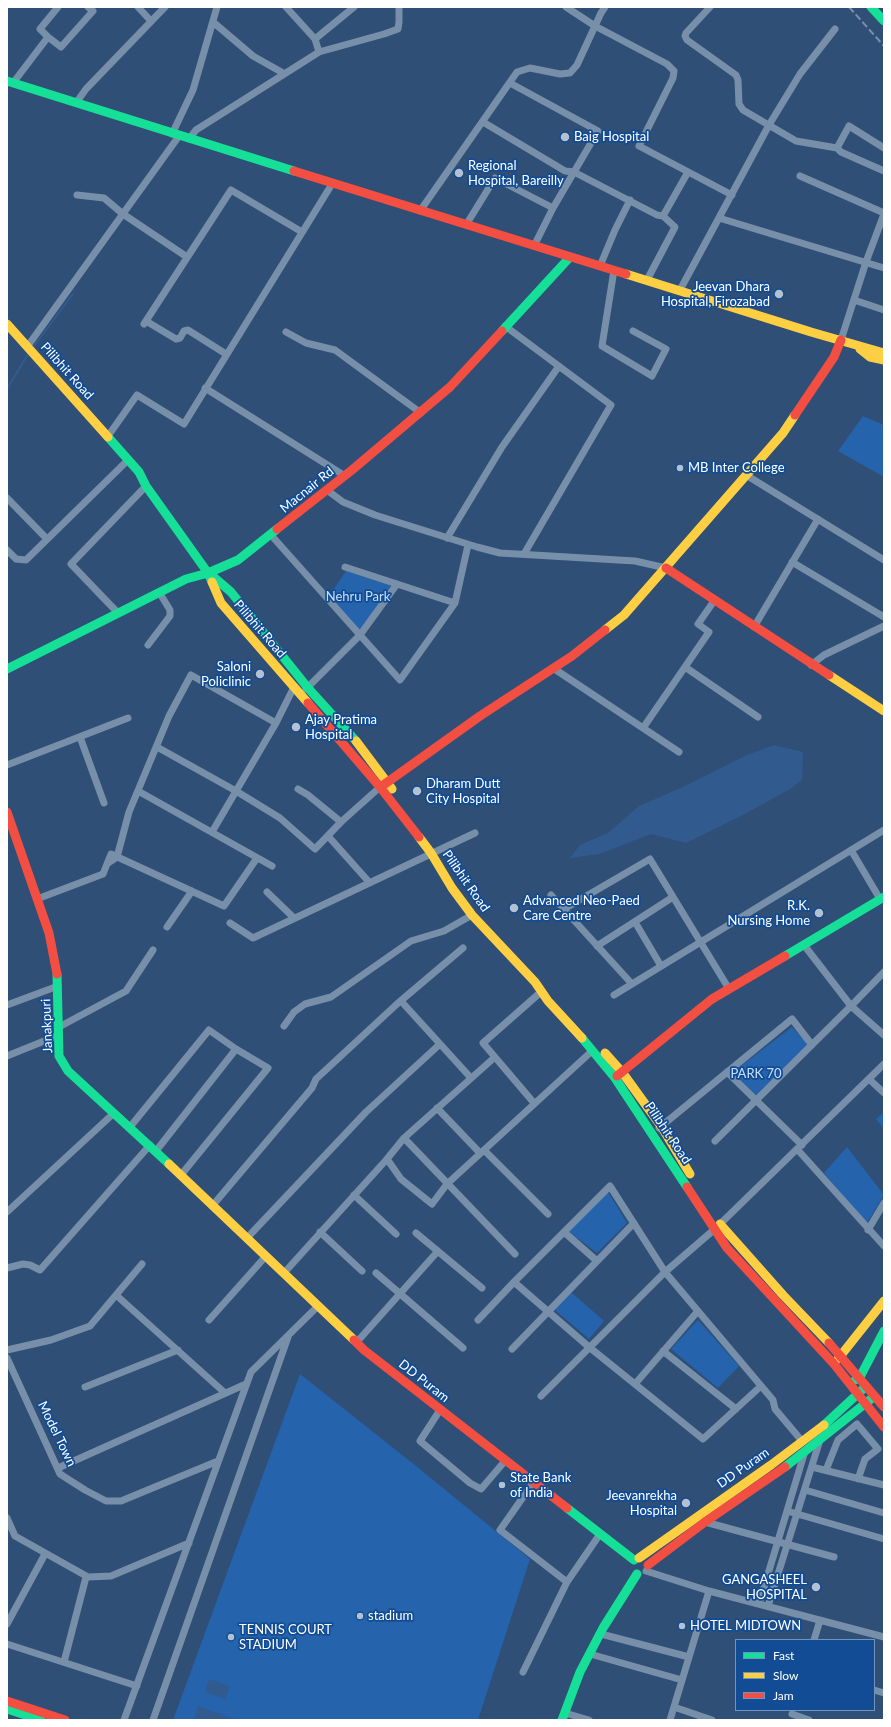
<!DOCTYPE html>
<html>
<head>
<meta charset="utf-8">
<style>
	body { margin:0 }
	#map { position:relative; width:891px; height:1727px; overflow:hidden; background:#2f4f76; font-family:Lato,sans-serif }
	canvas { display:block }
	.frame { position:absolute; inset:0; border:8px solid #fff; pointer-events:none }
	.legend { position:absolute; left:735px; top:1639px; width:140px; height:72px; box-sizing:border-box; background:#114c94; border:1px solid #7094bf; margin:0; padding:5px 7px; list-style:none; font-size:12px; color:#fff }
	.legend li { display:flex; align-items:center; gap:8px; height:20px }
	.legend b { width:20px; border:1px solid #7094bf }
</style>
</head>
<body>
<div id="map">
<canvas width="891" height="1727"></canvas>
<div class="frame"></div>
<ul class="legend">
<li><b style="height:5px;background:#16e098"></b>Fast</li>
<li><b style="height:5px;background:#ffcf43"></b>Slow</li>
<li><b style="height:5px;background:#f24e42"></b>Jam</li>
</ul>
</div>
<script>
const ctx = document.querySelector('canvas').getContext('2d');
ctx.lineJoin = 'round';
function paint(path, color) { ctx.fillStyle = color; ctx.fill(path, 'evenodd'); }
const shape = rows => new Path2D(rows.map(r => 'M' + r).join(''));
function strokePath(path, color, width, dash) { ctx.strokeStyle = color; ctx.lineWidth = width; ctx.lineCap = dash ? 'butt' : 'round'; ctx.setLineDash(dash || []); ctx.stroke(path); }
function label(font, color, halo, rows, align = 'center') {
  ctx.font = font + ' Lato,sans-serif'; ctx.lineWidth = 3.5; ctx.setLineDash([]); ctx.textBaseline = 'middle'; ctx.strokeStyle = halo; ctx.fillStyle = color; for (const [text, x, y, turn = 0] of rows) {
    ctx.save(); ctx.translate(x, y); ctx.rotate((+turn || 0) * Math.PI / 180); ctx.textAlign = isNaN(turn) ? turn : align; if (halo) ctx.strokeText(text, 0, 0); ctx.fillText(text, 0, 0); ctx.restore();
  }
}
paint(shape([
	[863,416,884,425,884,477,838,451],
	[346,571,392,586,360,632,329,596],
	[792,1027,809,1045,755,1096,733,1072],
	[884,1112,884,1129,876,1119],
	[847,1147,884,1195,867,1223,824,1173],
	[608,1192,627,1223,597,1253,568,1231],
	[571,1292,604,1321,589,1339,555,1310],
	[698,1320,739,1366,718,1388,671,1349],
	[300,1374,416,1466,530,1559,478,1720,173,1720]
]), '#2563ac');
paint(shape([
	[774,745,803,752,802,780,790,789,745,814,686,843,651,834,599,854,570,858,580,845,608,833,639,806,683,787,747,755],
	[209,1679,230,1686,225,1699,205,1692],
	[198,1706,237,1720,194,1720]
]), '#315b8f');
strokePath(shape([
	[34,346,73,294],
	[7,389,28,354]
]), '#315b8f', 2);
strokePath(shape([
	[58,7,40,29,48,37,61,47,93,11,88,7],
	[138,7,150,20],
	[286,7,315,39,319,52],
	[566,7,595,26,667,64,674,71,673,78,639,146,732,195],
	[710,7,686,33,685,36,687,40,736,75,738,80,739,104,743,110,796,141,837,148,841,152,884,171],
	[213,22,253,56,283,73],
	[315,39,354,7],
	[13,83,48,37],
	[510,83,598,131,553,208,534,246],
	[76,103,86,89,165,7],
	[483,122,565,171,574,172,657,215,663,216,675,227,647,280],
	[172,134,193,90,217,7],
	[189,139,196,130,319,52,384,34,398,29,399,22,399,7],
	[837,148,849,126,884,148],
	[800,176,884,213],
	[77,195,104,198,123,214,187,257],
	[420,211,517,72,530,68,560,74,570,73,577,65,601,13,605,7],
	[663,216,688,172],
	[719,218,884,268],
	[466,225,495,178,553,208],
	[600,266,615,230,630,200],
	[614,270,602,346,652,376,666,349,633,331],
	[680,290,769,125,800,74,835,29],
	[854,300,884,310],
	[146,321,176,339,180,338,184,331,188,330,226,354],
	[144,324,231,190,302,232],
	[505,326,611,405,524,554],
	[286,332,306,343,335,350,421,413],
	[841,340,866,262,884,214],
	[27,347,179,136],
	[205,388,345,476],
	[108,436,137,395,184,424,332,184],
	[746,475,884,560],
	[327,490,343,502,375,515,477,547,500,553,635,561,666,568],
	[7,498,47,539],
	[271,535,400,680,455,603,468,545],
	[447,538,502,447,559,366],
	[7,550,16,559,26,560,128,460],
	[792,562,884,617],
	[345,567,455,603],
	[118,613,71,564,146,486],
	[754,627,818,519],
	[148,645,170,616,170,610,159,592],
	[811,665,824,655,884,626],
	[685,667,758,717],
	[553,668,679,752],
	[306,689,360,635,397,584],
	[643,728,709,632,698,624,714,601],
	[80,737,104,803],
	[157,747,236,791,280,818,315,849,341,822,380,787],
	[7,765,128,718],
	[298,789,308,795,341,822],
	[138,791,272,866],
	[212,832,276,723,294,687],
	[328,836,369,882],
	[851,850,880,899],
	[108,863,117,857,129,812,169,716,191,675,276,723],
	[267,892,294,918],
	[551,895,632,984],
	[37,899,103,874,111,854,224,906,257,858],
	[564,909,650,859,729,989],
	[635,922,661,966],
	[230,923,253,938,475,833],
	[167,927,192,891],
	[804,945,851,1006,884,1035],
	[597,946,673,897],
	[614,995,884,830],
	[401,1001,471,1078],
	[7,1005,58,986],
	[284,1026,294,1012,305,1004,331,997,411,941,444,931,472,915],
	[59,1027,126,991,153,950],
	[7,1056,59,1035],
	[495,1057,404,1138,387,1159,401,1179,432,1204,447,1184,592,1051],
	[727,1072,802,1145],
	[869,1079,884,1093],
	[534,1103,483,1043,542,991],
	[437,1108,480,1153],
	[130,1127,209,1030,236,1049,268,1068,181,1175],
	[659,1128,792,1019,812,1045],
	[404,1138,515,1254],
	[715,1141,851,1006,884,972],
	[797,1149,884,1246],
	[484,1150,548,1214],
	[156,1151,236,1049],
	[354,1195,396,1234],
	[213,1205,312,1088,316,1079,397,1004,463,948],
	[7,1212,114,1113],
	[868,1230,884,1203],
	[320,1232,362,1271],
	[564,1232,597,1261],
	[416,1233,482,1288],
	[247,1238,366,1112,440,1044],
	[7,1268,23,1264,30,1265,40,1270,150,1145],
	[284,1273,387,1159],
	[376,1273,463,1348],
	[514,1282,589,1347,703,1439,761,1386],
	[116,1295,225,1393],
	[209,1320,266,1256],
	[478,1320,514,1282,610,1186,665,1272,773,1400,775,1409,802,1441],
	[356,1343,438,1251],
	[512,1349,634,1223],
	[7,1350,51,1340,90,1326,142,1264],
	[663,1351,736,1409],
	[7,1358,60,1474,85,1490,106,1501,121,1501,218,1461],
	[635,1384,698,1311],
	[85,1387,178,1350],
	[541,1396,665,1272,716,1228,884,1064],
	[440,1410,420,1441,470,1483,481,1489,505,1461],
	[812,1467,884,1485],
	[58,1468,246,1384],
	[826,1470,838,1440,857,1424,878,1449,865,1459,858,1479],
	[533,1483,500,1530,567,1582],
	[805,1490,884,1513],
	[787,1511,884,1539],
	[7,1518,15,1536,88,1577,111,1576,189,1543],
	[705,1522,834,1557],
	[646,1571,709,1591,884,1637],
	[759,1604,805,1451],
	[768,1606,820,1440],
	[7,1624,45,1554],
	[601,1634,689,1657],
	[814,1640,820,1620],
	[7,1644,137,1686],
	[590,1654,682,1680],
	[64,1662,86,1577],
	[523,1672,567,1582,600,1534],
	[874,1690,884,1693],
	[674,1707,712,1720],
	[565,1713,589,1720],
	[792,1714,809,1720],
	[124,1720,251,1372,318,1306],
	[153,1720,288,1337],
	[670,1720,709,1591]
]), '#788fa9', 7);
strokePath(shape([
	[871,7,884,21],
	[7,81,294,171],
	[502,331,570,257],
	[108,437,139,472,146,486,208,573,212,582],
	[210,574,231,592,308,688,356,741],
	[7,669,186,579,208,573,238,560,277,529],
	[785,956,884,897],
	[57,974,59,1056,68,1071,169,1164],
	[582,1038,615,1078,687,1187],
	[855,1380,860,1377,884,1331],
	[824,1425,863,1389],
	[785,1467,871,1399],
	[567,1508,634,1560],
	[7,1709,41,1720],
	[562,1720,580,1672,603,1628,637,1574]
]), '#16e098', 9);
strokePath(shape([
	[626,274,811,332,884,353],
	[7,324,108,437],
	[860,349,870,357,884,360],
	[212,582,221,603,308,703],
	[605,630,624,615,783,433,795,415],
	[829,675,884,711],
	[356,741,392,789],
	[419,837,431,853,452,888,472,915,535,982,548,1001,582,1038],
	[605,1053,622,1072,661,1126,690,1174],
	[169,1164,354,1340],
	[720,1224,783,1295,829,1343],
	[838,1359,884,1301],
	[639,1558,771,1465,824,1425]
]), '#ffcf43', 9);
strokePath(shape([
	[294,171,626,274],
	[795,415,834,357,841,340],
	[277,529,352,470,450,387,502,331],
	[666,568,829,675],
	[308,703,380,787,419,837],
	[382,786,480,716,572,656,605,630],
	[7,812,49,933,57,974],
	[617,1076,712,999,785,956],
	[687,1187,727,1248,834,1364,884,1427],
	[354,1340,364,1350,567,1508],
	[829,1343,884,1407],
	[648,1565,705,1522,785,1467],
	[7,1701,65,1720]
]), '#f24e42', 9);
strokePath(shape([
	[849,7,884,46]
]), '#7a8fa9', 2, [7, 3]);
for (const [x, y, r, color] of [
	[565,137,5,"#b6c1cf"],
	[459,173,5,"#b6c1cf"],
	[779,294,5,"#b6c1cf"],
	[680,468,4,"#b6c1cf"],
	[260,674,5,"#b6c1cf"],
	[296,727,5,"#b6c1cf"],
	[417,791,5,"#b6c1cf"],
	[514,908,5,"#b6c1cf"],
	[819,913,5,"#b6c1cf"],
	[502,1485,4,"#b6c1cf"],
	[686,1503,5,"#b6c1cf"],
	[816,1587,5,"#b6c1cf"],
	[360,1616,4,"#b6c1cf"],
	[682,1626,4,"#b6c1cf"],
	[231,1637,4,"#b6c1cf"]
]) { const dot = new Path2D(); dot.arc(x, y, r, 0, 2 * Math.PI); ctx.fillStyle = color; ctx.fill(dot); strokePath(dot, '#114c94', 1.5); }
label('13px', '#fff', '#114c94', [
	["Baig Hospital",574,137],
	["Regional",468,166],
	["Hospital, Bareilly",468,181],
	["Jeevan Dhara",770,287,"right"],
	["Hospital, Firozabad",770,302,"right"],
	["MB Inter College",688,468],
	["Saloni",251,667,"right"],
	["Policlinic",251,682,"right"],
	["Ajay Pratima",305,720],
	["Hospital",305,735],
	["Dharam Dutt",426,784],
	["City Hospital",426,799],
	["Advanced Neo-Paed",523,901],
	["Care Centre",523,916],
	["R.K.",810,906,"right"],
	["Nursing Home",810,921,"right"],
	["State Bank",510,1478],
	["of India",510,1493],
	["Jeevanrekha",677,1496,"right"],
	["Hospital",677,1511,"right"],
	["GANGASHEEL",807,1580,"right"],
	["HOSPITAL",807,1595,"right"],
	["stadium",368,1616],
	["HOTEL MIDTOWN",690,1626],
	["TENNIS COURT",239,1630],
	["STADIUM",239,1645]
], 'left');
label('13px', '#fff', '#114c94', [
	["Pilibhit Road",67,371,48],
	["Macnair Rd",307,490,-39],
	["Pilibhit Road",260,629,49],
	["Pilibhit Road",466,881,55],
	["Janakpuri",47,1026,-92],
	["Pilibhit Road",668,1133,56],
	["DD Puram",424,1381,38],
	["Model Town",57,1434,64],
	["DD Puram",743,1468,-35]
]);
label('13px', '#c7e0fd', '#114c94', [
	["Nehru Park",358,597],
	["PARK 70",756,1074]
]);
</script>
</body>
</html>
